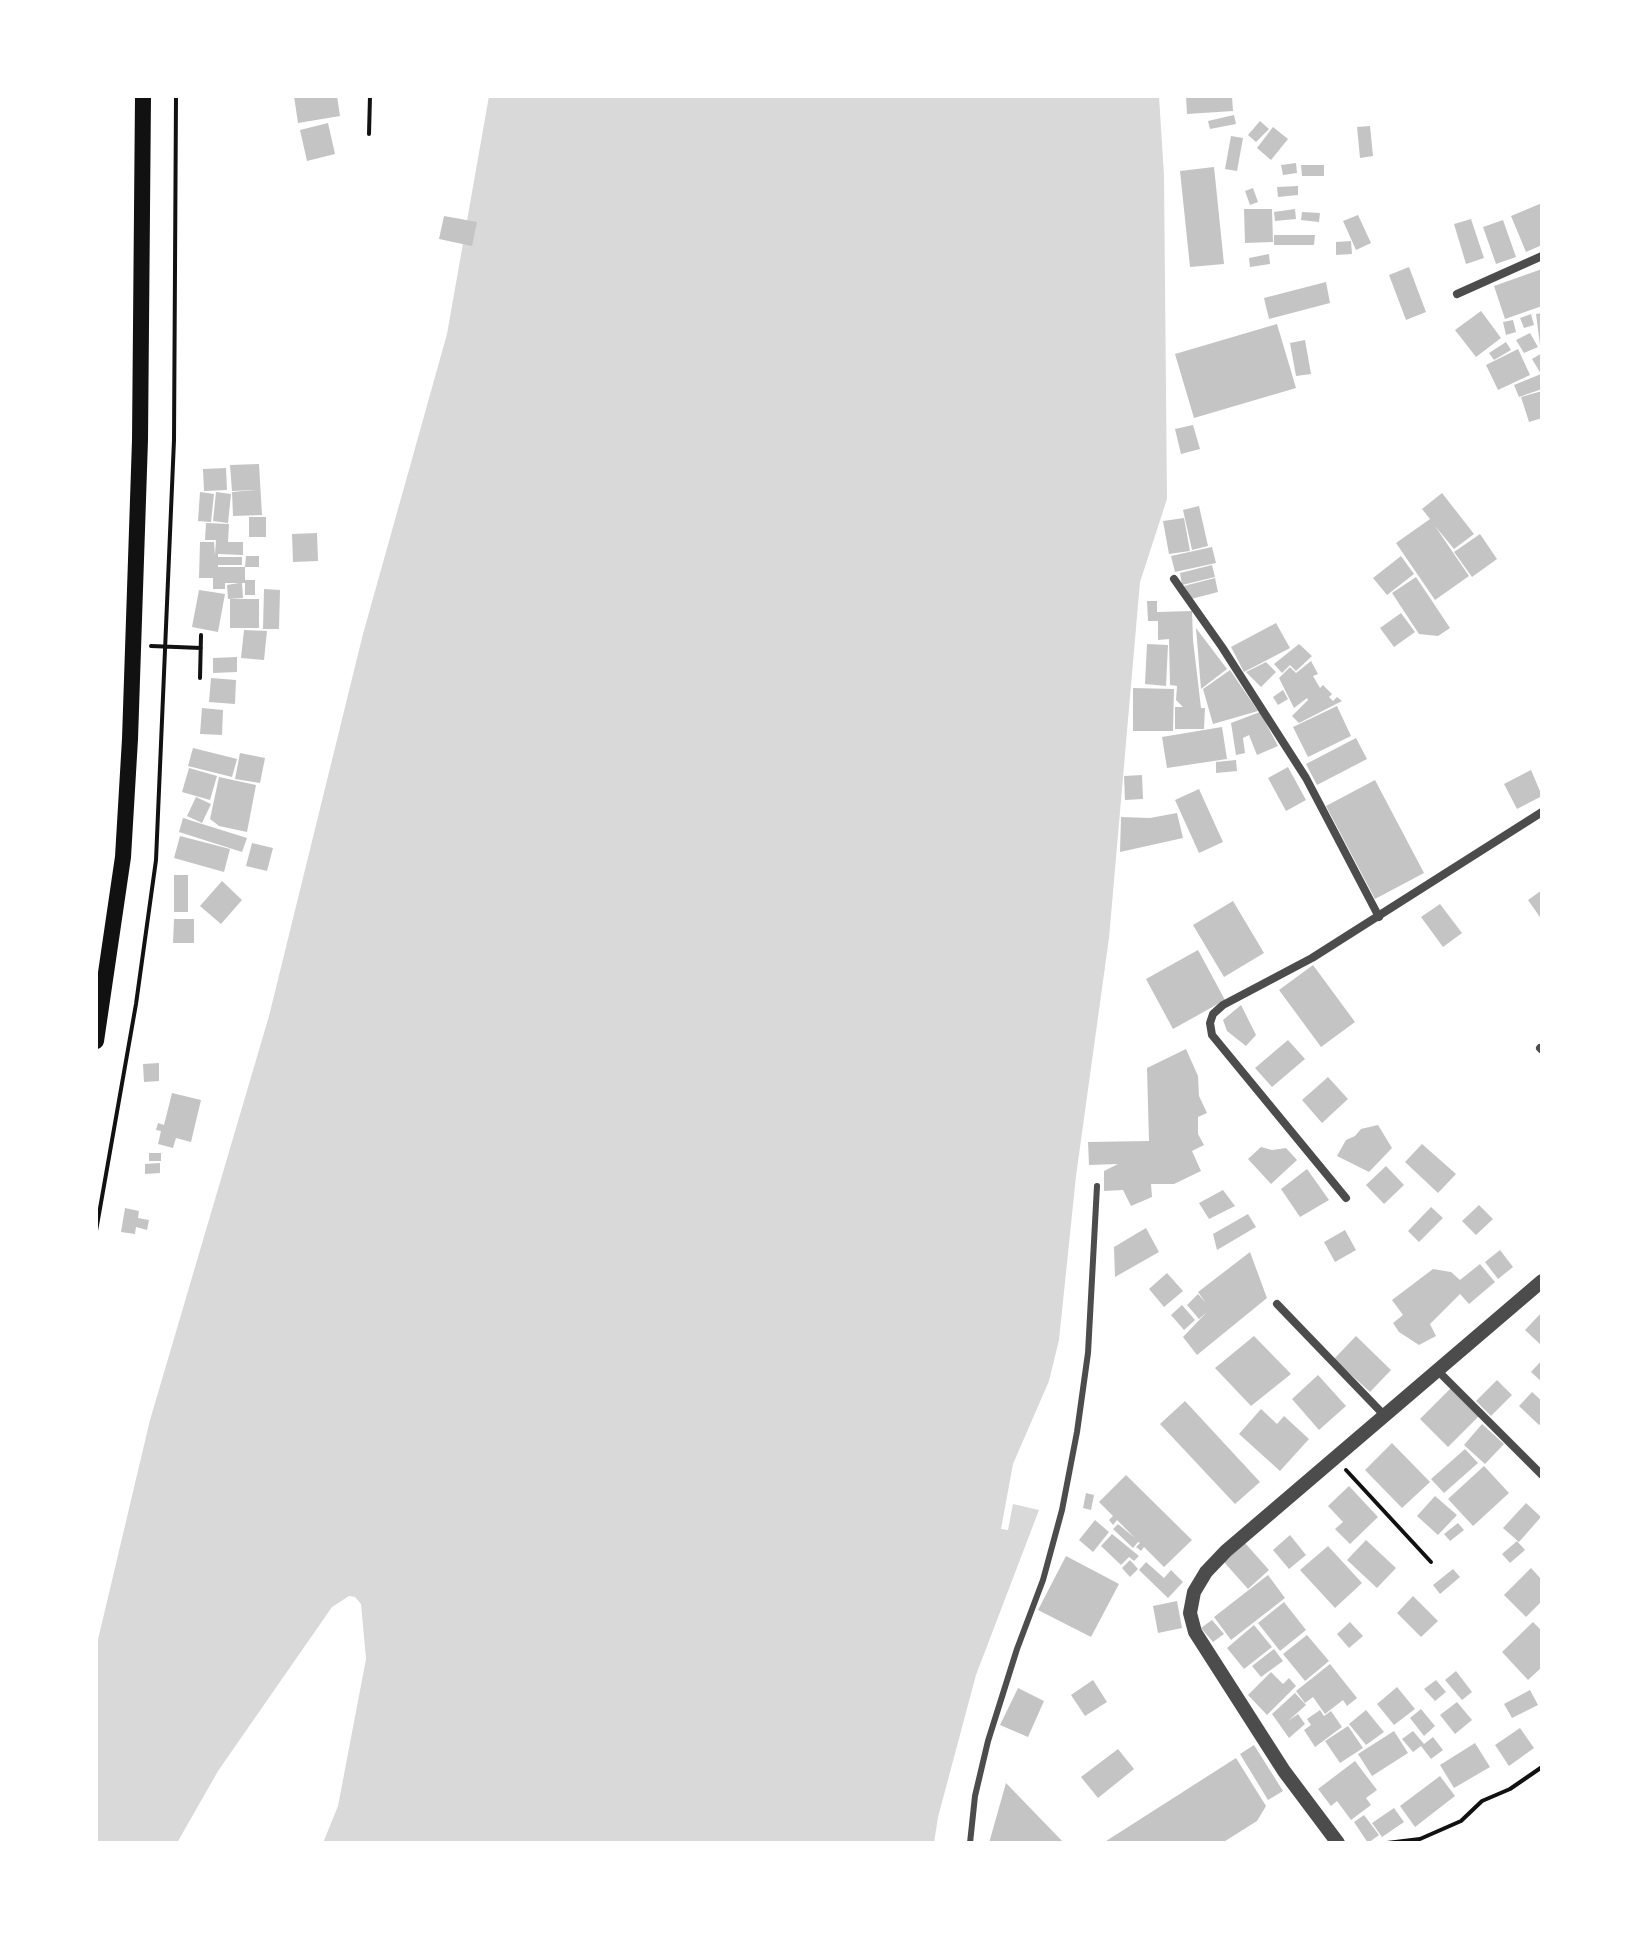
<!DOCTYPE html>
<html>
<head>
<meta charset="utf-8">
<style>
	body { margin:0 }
	#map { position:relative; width:1638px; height:1939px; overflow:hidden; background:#fff; font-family:Lora,serif }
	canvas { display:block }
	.frame { position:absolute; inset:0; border:98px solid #fff; pointer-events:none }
</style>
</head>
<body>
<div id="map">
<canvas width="1638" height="1939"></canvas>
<div class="frame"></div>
</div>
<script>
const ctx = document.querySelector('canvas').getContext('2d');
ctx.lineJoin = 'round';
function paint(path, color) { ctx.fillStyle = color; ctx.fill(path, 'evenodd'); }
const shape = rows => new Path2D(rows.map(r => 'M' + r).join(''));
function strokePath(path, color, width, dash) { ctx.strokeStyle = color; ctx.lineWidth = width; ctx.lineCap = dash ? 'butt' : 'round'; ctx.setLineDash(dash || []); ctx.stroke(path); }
paint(shape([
	[489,96,1159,96,1164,176,1167,499,1140,582,1109,938,1076,1176,1059,1340,1049,1381,1013,1464,1001,1529,1008,1530,1013,1504,1039,1510,976,1675,938,1817,934,1843,323,1843,338,1806,366,1659,361,1604,355,1597,349,1596,332,1607,218,1771,177,1843,96,1843,96,1648,150,1420,269,1016,363,634,447,334]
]), '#d9d9d9');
paint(shape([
	[294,96,337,96,340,116,298,123],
	[1186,96,1232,96,1233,111,1187,114],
	[1234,115,1236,124,1210,129,1208,121],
	[1260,121,1269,129,1256,142,1248,135],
	[328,123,335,154,307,161,300,130],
	[1370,126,1373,156,1360,158,1357,127],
	[1273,127,1288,139,1271,160,1257,148],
	[1231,136,1243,138,1237,171,1225,169],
	[1296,163,1297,173,1283,175,1281,165],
	[1301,165,1324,165,1324,176,1302,176],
	[1214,167,1224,264,1190,267,1180,171],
	[1298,186,1298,195,1278,197,1277,187],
	[1253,188,1258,202,1250,205,1245,191],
	[1542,203,1542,245,1526,252,1511,216],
	[1244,209,1272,209,1273,242,1245,243],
	[1295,209,1296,219,1275,221,1274,212],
	[1302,212,1320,213,1319,222,1301,220],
	[1358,215,1371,243,1356,250,1343,221],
	[444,216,477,222,472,246,439,239],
	[1471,219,1484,258,1466,264,1454,224],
	[1503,220,1516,257,1496,264,1483,227],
	[1274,235,1315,235,1314,245,1274,245],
	[1351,241,1352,254,1336,255,1336,242],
	[1269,254,1270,264,1250,267,1249,258],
	[1409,267,1426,312,1406,320,1389,275],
	[1542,269,1542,306,1505,319,1494,286],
	[1326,282,1330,303,1269,319,1264,298],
	[1481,311,1501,338,1476,357,1455,330],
	[1542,313,1542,344,1540,345,1536,314],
	[1531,314,1534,325,1524,328,1520,318],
	[1513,320,1516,332,1506,335,1503,322],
	[1277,324,1296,388,1194,418,1175,354],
	[1530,333,1538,347,1524,353,1516,340],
	[1305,340,1311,374,1296,376,1290,343],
	[1506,342,1511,350,1494,360,1489,353],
	[1518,349,1530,375,1498,390,1486,365],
	[1542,353,1542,389,1519,397,1514,385,1541,374,1532,359],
	[1542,391,1542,418,1529,422,1521,397],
	[1193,425,1200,449,1181,454,1175,429],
	[259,464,262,515,233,516,232,492,256,490,232,491,230,465],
	[226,468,227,490,204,491,203,469],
	[200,492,214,494,211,522,198,521],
	[216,492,231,494,228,523,213,521],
	[1442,493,1474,534,1454,549,1435,526,1469,576,1435,600,1396,543,1430,519,1422,509],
	[1199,506,1208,546,1192,550,1183,510],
	[249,517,266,517,266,537,249,537],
	[1184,518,1190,551,1169,554,1163,521],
	[206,523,229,524,228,542,243,542,243,555,218,554,218,557,242,557,242,565,218,565,218,567,245,567,245,580,255,580,255,595,245,595,245,583,242,583,243,598,228,599,227,585,239,583,225,583,225,589,213,589,213,578,199,578,200,542,214,542,215,555,216,540,205,540],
	[317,533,318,561,293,562,292,534],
	[1480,534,1497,559,1472,577,1454,552],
	[1212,547,1216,563,1175,572,1171,556],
	[246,556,259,556,259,567,245,567],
	[1401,556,1414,574,1387,595,1373,578],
	[1212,565,1215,577,1182,585,1180,573],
	[1416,577,1450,628,1438,636,1419,634,1392,593],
	[1215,578,1218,592,1191,599,1184,586],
	[264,589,280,590,279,629,263,629],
	[199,590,225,594,218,632,192,627],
	[230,599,259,599,259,628,230,628],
	[1147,601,1157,601,1157,612,1192,611,1193,640,1201,708,1205,708,1204,729,1175,729,1175,707,1183,707,1176,700,1177,686,1170,685,1169,639,1158,640,1158,621,1148,621],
	[1401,613,1415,632,1394,647,1380,628],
	[1276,623,1290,648,1244,672,1231,647],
	[1196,628,1227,669,1201,689],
	[244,630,267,631,264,660,241,658],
	[1147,644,1168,645,1166,686,1145,684],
	[1299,644,1312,656,1296,671,1290,665,1282,673,1274,664],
	[237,657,237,672,213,673,213,658],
	[1311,661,1318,674,1313,676,1320,688,1323,685,1332,694,1329,697,1333,701,1337,697,1342,701,1299,723,1292,716,1308,700,1307,698,1294,708,1279,678,1290,667,1296,673],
	[1266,662,1276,672,1261,687,1246,672],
	[1230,670,1258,711,1213,724,1203,689],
	[211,678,236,680,235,704,209,702],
	[1133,688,1174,689,1173,731,1133,731],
	[1283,690,1288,699,1278,705,1273,697],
	[1337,706,1351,736,1308,757,1293,727],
	[202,708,223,710,222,735,200,734],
	[1260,712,1278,746,1257,755,1249,735,1243,738,1245,753,1236,755,1231,723],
	[1222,727,1227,759,1167,768,1162,737],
	[1356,738,1367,759,1317,785,1306,764],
	[193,748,237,759,232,777,188,766],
	[240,753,265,758,260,783,235,779],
	[1236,760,1237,771,1216,773,1216,762],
	[1288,767,1306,800,1286,811,1268,778],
	[189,768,217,776,210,800,182,792],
	[1531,770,1542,796,1517,809,1504,784],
	[1142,775,1143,799,1125,800,1124,776],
	[219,777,256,785,247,832,219,826,210,819],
	[1375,780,1424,873,1375,899,1326,806],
	[1199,789,1223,842,1199,853,1175,800],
	[196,797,211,804,202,823,187,816],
	[1177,813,1183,838,1120,852,1121,817,1150,818],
	[183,818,247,838,242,852,179,832],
	[180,836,230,849,224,872,174,858],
	[252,843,273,848,267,871,246,866],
	[174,875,188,875,188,912,174,912],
	[222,881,242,900,221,924,200,906],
	[1542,890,1542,920,1528,900],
	[1233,901,1264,953,1224,977,1193,925],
	[1440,904,1462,933,1443,947,1421,917],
	[174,919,194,919,194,943,173,943],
	[1198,950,1225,1000,1173,1029,1146,979],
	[1313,965,1355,1022,1321,1047,1279,990],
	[1241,1005,1256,1035,1246,1046,1227,1031,1223,1020],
	[1288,1040,1305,1059,1272,1087,1255,1068],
	[1186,1049,1198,1076,1199,1096,1207,1113,1198,1117,1198,1134,1204,1145,1192,1151,1201,1171,1174,1184,1151,1184,1152,1197,1131,1206,1123,1190,1104,1191,1104,1171,1118,1164,1089,1165,1088,1142,1149,1141,1147,1068],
	[159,1063,159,1081,144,1082,143,1064],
	[1328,1077,1348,1099,1322,1123,1302,1100],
	[172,1093,201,1100,191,1142,176,1138,173,1148,158,1144,161,1131,156,1130,158,1123,164,1125],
	[1378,1125,1392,1148,1369,1172,1337,1156,1346,1140,1355,1136,1361,1129],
	[1422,1144,1456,1174,1438,1193,1405,1162],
	[1261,1147,1272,1150,1286,1148,1297,1160,1271,1184,1248,1159],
	[149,1153,161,1153,161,1161,149,1161],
	[160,1163,160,1173,145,1174,145,1164],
	[1386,1166,1404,1185,1384,1204,1366,1185],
	[1307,1169,1329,1200,1300,1217,1281,1189],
	[1223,1190,1235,1206,1209,1219,1199,1203],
	[1479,1205,1493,1219,1476,1235,1462,1221],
	[1431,1207,1443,1218,1419,1242,1408,1231],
	[125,1208,139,1211,138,1218,149,1220,147,1230,136,1227,135,1234,121,1232],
	[1248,1214,1256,1227,1217,1250,1213,1234],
	[1146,1228,1159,1252,1115,1277,1114,1247],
	[1345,1230,1356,1250,1335,1262,1324,1242],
	[1500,1250,1513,1267,1498,1279,1485,1262],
	[1250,1252,1267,1298,1197,1355,1183,1337,1207,1312,1199,1319,1187,1305,1198,1294,1206,1303,1198,1292],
	[1480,1264,1495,1282,1469,1304,1460,1294,1430,1324,1436,1336,1419,1345,1399,1332,1393,1323,1403,1315,1392,1300,1433,1269,1451,1272,1460,1280],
	[1167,1273,1183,1291,1164,1307,1149,1289],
	[1182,1305,1195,1320,1184,1330,1171,1315],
	[1542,1312,1542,1346,1525,1330],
	[1254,1336,1291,1374,1251,1406,1215,1368],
	[1356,1336,1391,1370,1370,1392,1334,1359],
	[1542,1360,1542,1382,1531,1372],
	[1318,1375,1346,1406,1319,1430,1292,1399],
	[1497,1380,1512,1395,1491,1416,1476,1401],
	[1451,1388,1479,1416,1448,1447,1420,1419],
	[1532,1392,1542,1401,1542,1422,1539,1425,1519,1406],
	[1185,1401,1260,1482,1235,1504,1160,1424],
	[1261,1409,1277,1424,1284,1416,1309,1439,1280,1471,1239,1434],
	[1482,1424,1504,1444,1485,1464,1464,1445],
	[1392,1443,1430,1482,1402,1508,1365,1470],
	[1465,1449,1478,1463,1444,1493,1431,1479],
	[1484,1466,1509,1493,1473,1526,1448,1499],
	[1126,1475,1192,1540,1164,1567,1144,1547,1141,1551,1136,1547,1140,1543,1138,1542,1133,1548,1113,1529,1118,1524,1135,1538,1117,1520,1113,1525,1109,1520,1113,1516,1099,1502],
	[1349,1486,1378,1517,1350,1544,1335,1529,1343,1522,1328,1506],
	[1086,1493,1094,1495,1091,1510,1083,1508],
	[1435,1496,1457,1515,1438,1535,1417,1516],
	[1526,1503,1541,1517,1519,1542,1503,1528],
	[1095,1520,1109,1532,1093,1552,1079,1540],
	[1458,1523,1464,1530,1450,1541,1444,1534],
	[1112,1534,1139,1556,1134,1561,1129,1557,1121,1565,1101,1546],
	[1290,1535,1306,1555,1289,1569,1273,1550],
	[1366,1540,1396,1568,1377,1588,1347,1560],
	[1517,1541,1525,1550,1510,1563,1502,1554],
	[1245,1543,1269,1570,1248,1589,1224,1562],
	[1328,1546,1362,1583,1335,1608,1300,1570],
	[1066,1556,1119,1584,1091,1637,1038,1610],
	[1130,1560,1138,1569,1130,1577,1122,1568],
	[1146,1562,1164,1578,1171,1570,1183,1582,1168,1598,1139,1570],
	[1531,1568,1542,1580,1542,1601,1526,1617,1504,1595],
	[1453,1569,1460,1577,1440,1594,1433,1585],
	[1268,1575,1285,1598,1231,1640,1214,1617],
	[1413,1596,1438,1621,1421,1637,1397,1613],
	[1177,1601,1182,1628,1158,1633,1153,1606],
	[1284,1602,1306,1630,1280,1651,1258,1623],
	[1212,1620,1224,1634,1213,1642,1201,1628],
	[1350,1622,1363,1636,1349,1648,1337,1634],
	[1533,1622,1542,1631,1542,1667,1528,1680,1502,1652],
	[1254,1625,1272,1647,1244,1669,1227,1648],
	[1307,1635,1329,1661,1305,1681,1283,1654],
	[1274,1649,1283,1661,1261,1677,1252,1666],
	[1330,1664,1357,1698,1347,1706,1343,1700,1325,1714,1313,1697,1305,1703,1296,1691],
	[1456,1671,1472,1692,1462,1700,1445,1680],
	[1271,1672,1283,1684,1289,1678,1296,1686,1267,1715,1248,1695],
	[1093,1680,1107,1702,1085,1716,1071,1695],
	[1436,1680,1446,1692,1435,1701,1424,1689],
	[1397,1687,1415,1709,1394,1725,1377,1704],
	[1018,1688,1044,1701,1028,1737,1000,1725],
	[1530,1690,1538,1705,1512,1718,1504,1704],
	[1295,1693,1306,1705,1288,1721,1298,1714,1305,1724,1289,1738,1272,1714],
	[1457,1702,1472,1720,1455,1734,1440,1715],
	[1421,1709,1435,1726,1424,1736,1410,1718],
	[1320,1710,1324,1716,1331,1711,1342,1727,1315,1747,1304,1730,1311,1725,1307,1719],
	[1366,1710,1384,1732,1366,1745,1349,1724],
	[1348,1726,1363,1748,1340,1763,1325,1741],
	[1520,1728,1534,1748,1509,1766,1495,1745],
	[1394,1731,1408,1753,1372,1776,1358,1754],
	[1413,1731,1424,1744,1433,1737,1443,1750,1431,1759,1421,1746,1413,1752,1402,1739],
	[1475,1743,1490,1767,1454,1788,1440,1765],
	[1254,1745,1283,1791,1268,1800,1240,1754],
	[1118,1749,1134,1769,1098,1798,1081,1777],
	[1236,1758,1266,1806,1257,1821,1222,1843,1103,1843],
	[1355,1761,1377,1790,1366,1798,1371,1805,1351,1820,1337,1801,1331,1806,1318,1789],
	[1440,1776,1455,1796,1415,1827,1400,1806],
	[1006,1783,1064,1843,989,1843],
	[1394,1808,1404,1822,1382,1837,1372,1823],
	[1364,1815,1379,1835,1368,1843,1354,1822]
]), '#c4c4c4');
strokePath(shape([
	[369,134,370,96],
	[151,646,201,648],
	[200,678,201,635],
	[96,1231,136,1004,156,860,174,440,176,96],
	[1346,1470,1431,1562],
	[1387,1843,1420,1839,1461,1821,1482,1801,1510,1789,1542,1767]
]), '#111', 4);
strokePath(shape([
	[970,1843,975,1796,988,1741,1017,1649,1043,1580,1062,1510,1077,1432,1088,1353,1097,1186]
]), '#4c4c4c', 6);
strokePath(shape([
	[1457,294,1542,256],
	[1174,579,1222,647,1306,778,1379,917],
	[1540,1048,1542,1050],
	[1346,1198,1212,1035,1210,1023,1213,1014,1223,1005,1312,958,1542,812],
	[1277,1304,1384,1415],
	[1437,1370,1542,1475]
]), '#4c4c4c', 8);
strokePath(shape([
	[1338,1843,1284,1771,1195,1632,1190,1613,1194,1592,1206,1572,1226,1551,1542,1281]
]), '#4c4c4c', 14);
strokePath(shape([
	[96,1041,123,857,130,739,140,440,143,96]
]), '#111', 16);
</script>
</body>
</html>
